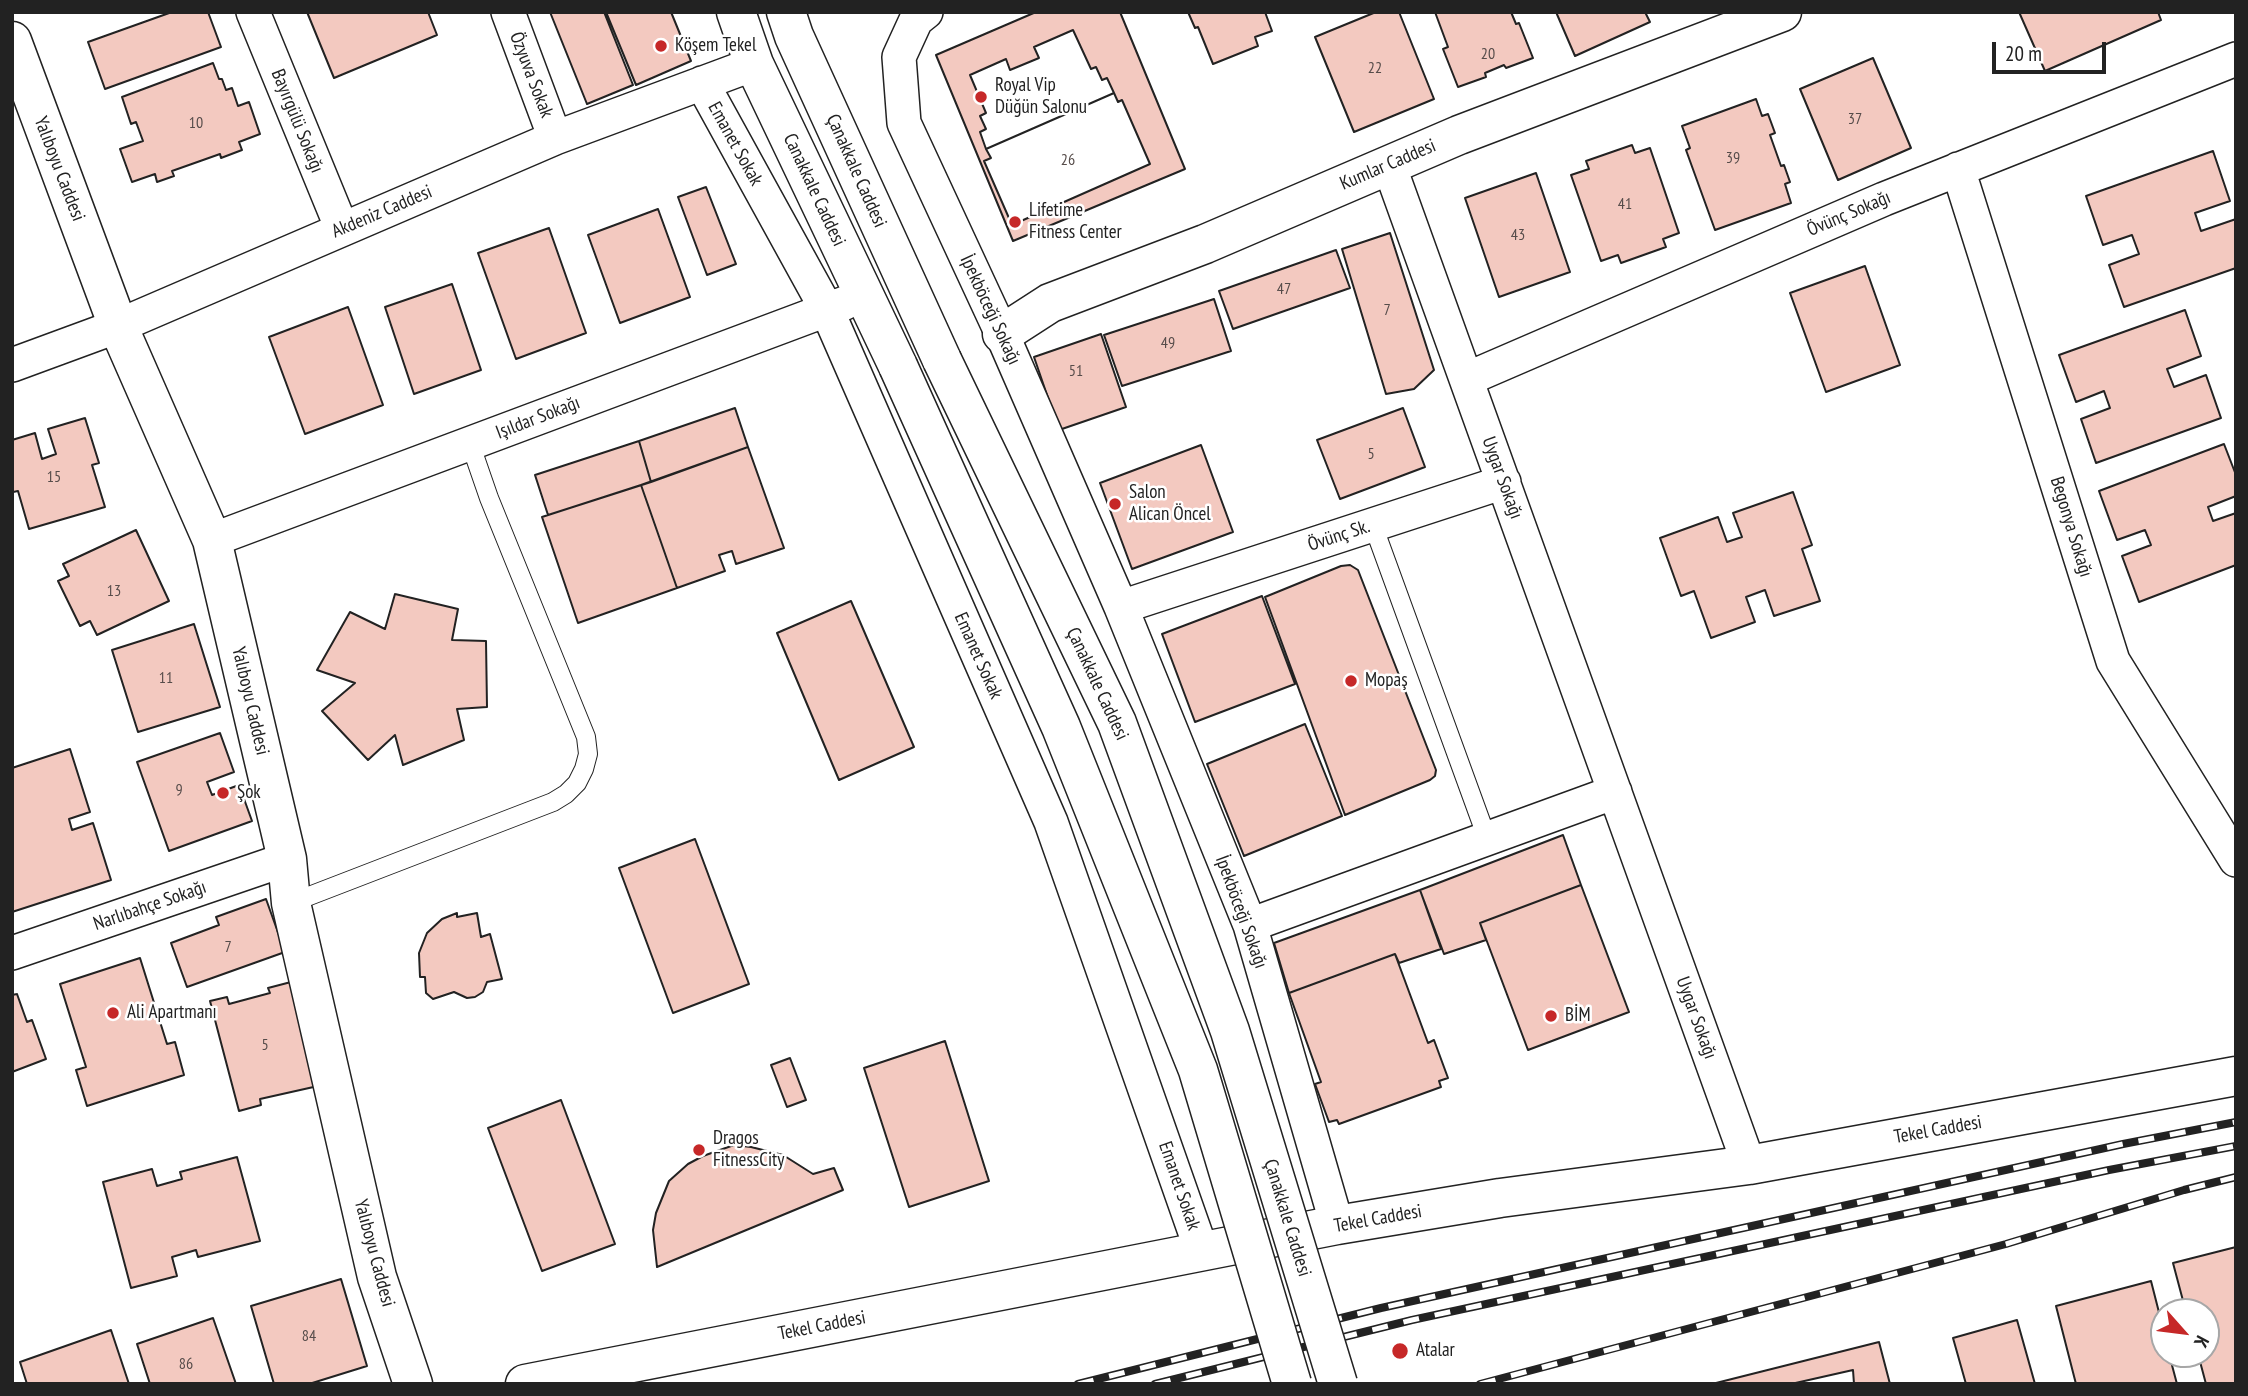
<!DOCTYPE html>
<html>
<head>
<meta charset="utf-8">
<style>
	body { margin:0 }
	#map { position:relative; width:2248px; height:1396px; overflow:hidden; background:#fff; font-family:"PT Sans Narrow",sans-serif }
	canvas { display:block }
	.frame { position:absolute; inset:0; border:14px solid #222; pointer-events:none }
	.north { position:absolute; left:2150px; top:1298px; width:70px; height:70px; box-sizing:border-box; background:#fff; border:2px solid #a7a7a7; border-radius:50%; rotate:118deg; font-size:19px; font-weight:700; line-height:28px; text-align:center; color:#222 }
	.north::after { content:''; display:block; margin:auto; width:24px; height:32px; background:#c62828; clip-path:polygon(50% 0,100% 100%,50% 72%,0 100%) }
	.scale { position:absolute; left:1992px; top:42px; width:114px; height:32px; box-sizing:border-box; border:4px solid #222; border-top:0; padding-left:9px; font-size:21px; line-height:24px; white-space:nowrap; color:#222; -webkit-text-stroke:5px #fff; paint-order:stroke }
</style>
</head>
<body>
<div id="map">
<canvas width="2248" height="1396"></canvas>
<div class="frame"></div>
<div class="north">K</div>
<div class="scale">20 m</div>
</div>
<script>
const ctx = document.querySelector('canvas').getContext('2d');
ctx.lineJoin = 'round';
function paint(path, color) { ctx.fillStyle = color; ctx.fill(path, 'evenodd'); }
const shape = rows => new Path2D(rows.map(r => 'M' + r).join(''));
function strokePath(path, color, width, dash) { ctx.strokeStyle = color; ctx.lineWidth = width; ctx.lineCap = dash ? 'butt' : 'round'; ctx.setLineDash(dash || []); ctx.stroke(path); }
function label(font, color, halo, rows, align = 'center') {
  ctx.font = font + ' "PT Sans Narrow",sans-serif'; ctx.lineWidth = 5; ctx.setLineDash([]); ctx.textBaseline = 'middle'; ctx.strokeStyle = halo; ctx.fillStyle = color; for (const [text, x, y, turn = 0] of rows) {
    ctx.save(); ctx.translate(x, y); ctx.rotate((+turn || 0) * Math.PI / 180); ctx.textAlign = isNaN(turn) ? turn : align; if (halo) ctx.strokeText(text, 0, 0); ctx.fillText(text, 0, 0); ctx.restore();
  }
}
const building = shape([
	[172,12,208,12,221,47,105,89,88,42,172,12],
	[307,12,428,12,437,35,334,78,307,12],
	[550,12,604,12,633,85,587,104,550,12],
	[606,12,671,12,691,61,636,85,606,12],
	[1036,12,1120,12,1185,169,1013,241,936,55,1036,12],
	[1188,12,1265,12,1272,31,1255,37,1258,46,1213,64,1198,27,1195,28,1188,12],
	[1376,12,1399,12,1434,99,1354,132,1315,37,1376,12],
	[1435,12,1511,12,1516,24,1519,23,1533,58,1506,68,1504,65,1485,73,1486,77,1458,87,1443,49,1448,47,1435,12],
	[1556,12,1645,12,1650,22,1575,56,1556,12],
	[2019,12,2158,12,2161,20,2045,71,2019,12],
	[1073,30,1091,69,1096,67,1102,80,1107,78,1114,93,986,149,980,132,986,129,980,116,986,113,970,75,1006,59,1010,70,1039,58,1034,47,1073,30],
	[1873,58,1911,148,1838,180,1800,89,1873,58],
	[213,63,219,79,222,79,226,90,232,88,238,106,249,102,260,134,239,142,242,150,221,158,220,154,172,171,174,176,157,182,155,174,132,182,120,149,143,141,136,122,131,124,122,97,213,63],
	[1114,93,1118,102,1122,100,1150,164,1012,225,984,161,991,158,986,149,1114,93],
	[1756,99,1762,116,1768,114,1775,133,1770,135,1781,166,1784,165,1790,182,1785,184,1791,203,1715,230,1686,150,1690,148,1682,126,1756,99],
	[1632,145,1635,153,1650,148,1679,233,1663,239,1666,247,1621,263,1618,255,1601,261,1571,175,1589,169,1586,161,1632,145],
	[2213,151,2230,201,2195,213,2201,231,2236,219,2236,268,2124,307,2109,265,2139,254,2132,235,2103,245,2086,196,2213,151],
	[1536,173,1570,272,1499,297,1465,198,1536,173],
	[706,187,736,264,707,275,678,197,706,187],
	[658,209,690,297,620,323,588,235,658,209],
	[549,228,586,333,516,359,478,253,549,228],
	[1390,233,1434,370,1414,389,1386,394,1342,249,1390,233],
	[1336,250,1350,288,1233,329,1219,291,1336,250],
	[1865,266,1900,365,1826,392,1790,293,1865,266],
	[452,284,481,370,414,394,385,307,452,284],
	[1214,299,1231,351,1122,386,1104,335,1214,299],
	[348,307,383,405,305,434,269,337,348,307],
	[2185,310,2201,356,2167,369,2174,387,2206,375,2221,418,2096,463,2081,419,2110,408,2104,391,2076,402,2059,355,2185,310],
	[1101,334,1126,407,1059,430,1034,357,1101,334],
	[735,408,748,447,651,482,639,441,735,408],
	[1403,408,1425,467,1340,499,1317,440,1403,408],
	[85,418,99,463,92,465,105,507,29,529,18,491,13,492,12,490,12,440,35,433,42,459,56,454,48,429,85,418],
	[639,441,651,482,548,515,535,475,639,441],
	[2224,444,2236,475,2236,496,2208,507,2213,521,2236,513,2236,565,2139,602,2122,556,2151,545,2145,530,2117,540,2099,491,2224,444],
	[1201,445,1233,532,1132,569,1100,483,1201,445],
	[748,447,784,548,736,564,732,551,719,555,725,571,677,588,641,485,748,447],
	[641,485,677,588,578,623,542,517,641,485],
	[1793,492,1812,545,1802,549,1820,601,1774,616,1765,590,1746,597,1755,622,1711,638,1694,591,1681,596,1660,538,1718,517,1727,542,1742,537,1733,513,1793,492],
	[136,530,169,601,97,635,90,621,80,626,58,581,69,576,63,564,136,530],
	[1350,565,1358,570,1436,770,1435,776,1430,780,1345,815,1265,597,1341,566,1350,565],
	[395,594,458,609,452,640,486,641,487,707,457,709,464,740,403,765,395,735,368,760,322,711,355,683,317,670,350,612,385,629,395,594],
	[1262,596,1295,684,1195,722,1162,634,1262,596],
	[851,601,914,747,839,780,777,633,851,601],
	[194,624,220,707,138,732,112,650,194,624],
	[1305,724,1342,816,1244,856,1207,764,1305,724],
	[220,733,234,772,207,782,212,795,239,785,252,821,169,851,137,762,220,733],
	[70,749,90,812,69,819,72,830,93,823,111,880,12,912,12,768,70,749],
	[1563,835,1581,885,1480,923,1486,940,1444,954,1420,890,1563,835],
	[695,839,749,984,673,1013,619,868,695,839],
	[1581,885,1629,1012,1528,1050,1480,923,1581,885],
	[1420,890,1441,949,1399,963,1395,954,1289,993,1274,943,1420,890],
	[266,899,285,952,187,987,171,943,219,925,216,917,266,899],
	[457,913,457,917,477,913,481,937,490,934,502,979,487,982,483,992,475,997,467,998,454,992,433,999,426,993,425,977,420,977,419,953,427,933,442,919,457,913],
	[1395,954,1428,1043,1434,1040,1448,1078,1439,1081,1441,1087,1339,1124,1337,1120,1329,1122,1315,1084,1321,1082,1289,993,1395,954],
	[140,958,167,1044,175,1042,184,1075,87,1106,76,1070,86,1067,60,984,140,958],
	[291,982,318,1086,260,1099,261,1105,239,1111,210,1001,227,997,229,1004,270,993,268,988,291,982],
	[17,994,27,1022,32,1020,46,1059,12,1072,12,995,17,994],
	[945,1041,989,1181,909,1207,864,1068,945,1041],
	[790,1058,806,1100,787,1107,771,1065,790,1058],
	[561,1100,615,1244,542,1271,488,1128,561,1100],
	[734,1145,751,1147,783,1155,813,1174,834,1168,843,1190,657,1267,653,1230,656,1213,669,1181,688,1164,703,1156,734,1145],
	[237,1157,260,1241,198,1257,196,1250,172,1257,177,1276,131,1288,103,1182,152,1169,157,1186,182,1179,180,1172,237,1157],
	[2236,1247,2236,1384,2206,1384,2198,1354,2206,1354,2206,1312,2186,1312,2173,1263,2236,1247],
	[341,1279,367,1366,309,1384,274,1384,251,1306,341,1279],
	[2151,1281,2164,1332,2164,1354,2169,1354,2177,1384,2076,1384,2056,1306,2151,1281],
	[213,1318,236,1384,150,1384,137,1344,213,1318],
	[2017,1320,2035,1384,1966,1384,1953,1338,2017,1320],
	[111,1330,129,1384,27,1384,20,1362,111,1330],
	[1879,1342,1890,1384,1712,1384,1879,1342],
	[1853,1370,1854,1384,1791,1384,1853,1370]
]);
paint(building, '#f3c9c0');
strokePath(building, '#222', 2);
const lane = shape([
	[1373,525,1487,838],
	[291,903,553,802,566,794,577,783,584,769,588,754,586,737,489,498,470,443]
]);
const street = shape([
	[253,12,342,229],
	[508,12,555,138],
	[926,12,916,20,899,57,904,123,1002,334,1121,607,1250,925,1337,1225],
	[702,83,827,310,1051,822,1202,1252],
	[1389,165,1749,1165],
	[1958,169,2113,661,2236,860],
	[12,365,118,326,555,138,754,64],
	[1467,379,1884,199,2236,59],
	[212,540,845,303],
	[1121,607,1504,482],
	[1250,925,1615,792],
	[12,953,287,859]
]);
const secondary = shape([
	[736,12,754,64,898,366],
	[786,12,794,36,942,360],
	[12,41,118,326,212,540,287,859,291,903,377,1277,413,1384],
	[1002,334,1050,303,1205,244,1459,135,1782,12],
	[525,1384,1337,1225,1500,1198,1749,1165,2236,1076]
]);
strokePath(lane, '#222', 20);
strokePath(street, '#222', 36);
strokePath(secondary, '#222', 41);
strokePath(lane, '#fff', 18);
strokePath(street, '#fff', 33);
strokePath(secondary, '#fff', 38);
const rail = shape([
	[1078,1384,1381,1308,2123,1144,2236,1122],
	[1155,1384,1412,1320,2109,1170,2236,1146],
	[1480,1384,2006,1244,2184,1190,2236,1177]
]);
strokePath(rail, '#222', 8);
strokePath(rail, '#fff', 5, [16]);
const secondaryBridge = shape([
	[942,360,1117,723,1230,1031,1338,1384],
	[898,366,1061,727,1198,1070,1292,1384]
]);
strokePath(secondaryBridge, '#222', 41, []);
strokePath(secondaryBridge, '#fff', 38);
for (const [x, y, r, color] of [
	[661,46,7,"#c62828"],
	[981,97,7,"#c62828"],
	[1015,222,7,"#c62828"],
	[1115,504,7,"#c62828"],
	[1351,681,7,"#c62828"],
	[223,793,7,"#c62828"],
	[113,1013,7,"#c62828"],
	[1551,1016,7,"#c62828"],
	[699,1150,7,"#c62828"],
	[1400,1351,9,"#c62828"]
]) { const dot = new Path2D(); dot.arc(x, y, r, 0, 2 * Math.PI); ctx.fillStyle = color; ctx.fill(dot); strokePath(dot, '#fff', 2.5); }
label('16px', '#564c4a', null, [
	["20",1488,54],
	["22",1375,68],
	["37",1855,119],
	["10",196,123],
	["39",1733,158],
	["26",1068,160],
	["41",1625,204],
	["43",1518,235],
	["47",1284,289],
	["7",1387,310],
	["49",1168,343],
	["51",1076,371],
	["5",1371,454],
	["15",54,477],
	["13",114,591],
	["11",166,678],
	["9",179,790],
	["7",228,947],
	["5",265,1045],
	["84",309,1336],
	["86",186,1364]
]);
label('19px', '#222', '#fff', [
	["Köşem Tekel",675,46],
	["Royal Vip",995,86],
	["Düğün Salonu",995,108],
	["Lifetime",1029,211],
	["Fitness Center",1029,233],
	["Salon",1129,493],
	["Alican Öncel",1129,515],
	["Mopaş",1365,681],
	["Şok",237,793],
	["Ali Apartmanı",127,1013],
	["BİM",1565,1016],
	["Dragos",713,1139],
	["FitnessCity",713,1161],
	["Atalar",1416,1351]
], 'left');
label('19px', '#222', '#fff', [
	["Özyuva Sokak",531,75,69],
	["Bayırgülü Sokağı",297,121,68],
	["Emanet Sokak",735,144,61],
	["Kumlar Caddesi",1388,165,-23],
	["Yalıboyu Caddesi",59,169,69],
	["Çanakkale Caddesi",856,171,66],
	["Canakkale Caddesi",814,190,65],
	["Akdeniz Caddesi",382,212,-23],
	["Övünç Sokağı",1849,214,-23],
	["İpekböceği Sokağı",990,310,65],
	["Işıldar Sokağı",538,418,-21],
	["Uygar Sokağı",1502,478,70],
	["Begonya Sokağı",2071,527,73],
	["Övünç Sk.",1339,536,-18],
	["Emanet Sokak",978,656,66],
	["Çanakkale Caddesi",1097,684,65],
	["Yalıboyu Caddesi",250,701,77],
	["Narlıbahçe Sokağı",150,906,-19],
	["İpekböceği Sokağı",1241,912,70],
	["Uygar Sokağı",1696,1018,70],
	["Tekel Caddesi",1938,1130,-10],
	["Emanet Sokak",1179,1186,71],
	["Çanakkale Caddesi",1287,1218,73],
	["Tekel Caddesi",1378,1219,-10],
	["Yalıboyu Caddesi",374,1253,75],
	["Tekel Caddesi",822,1326,-11]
]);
</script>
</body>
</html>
